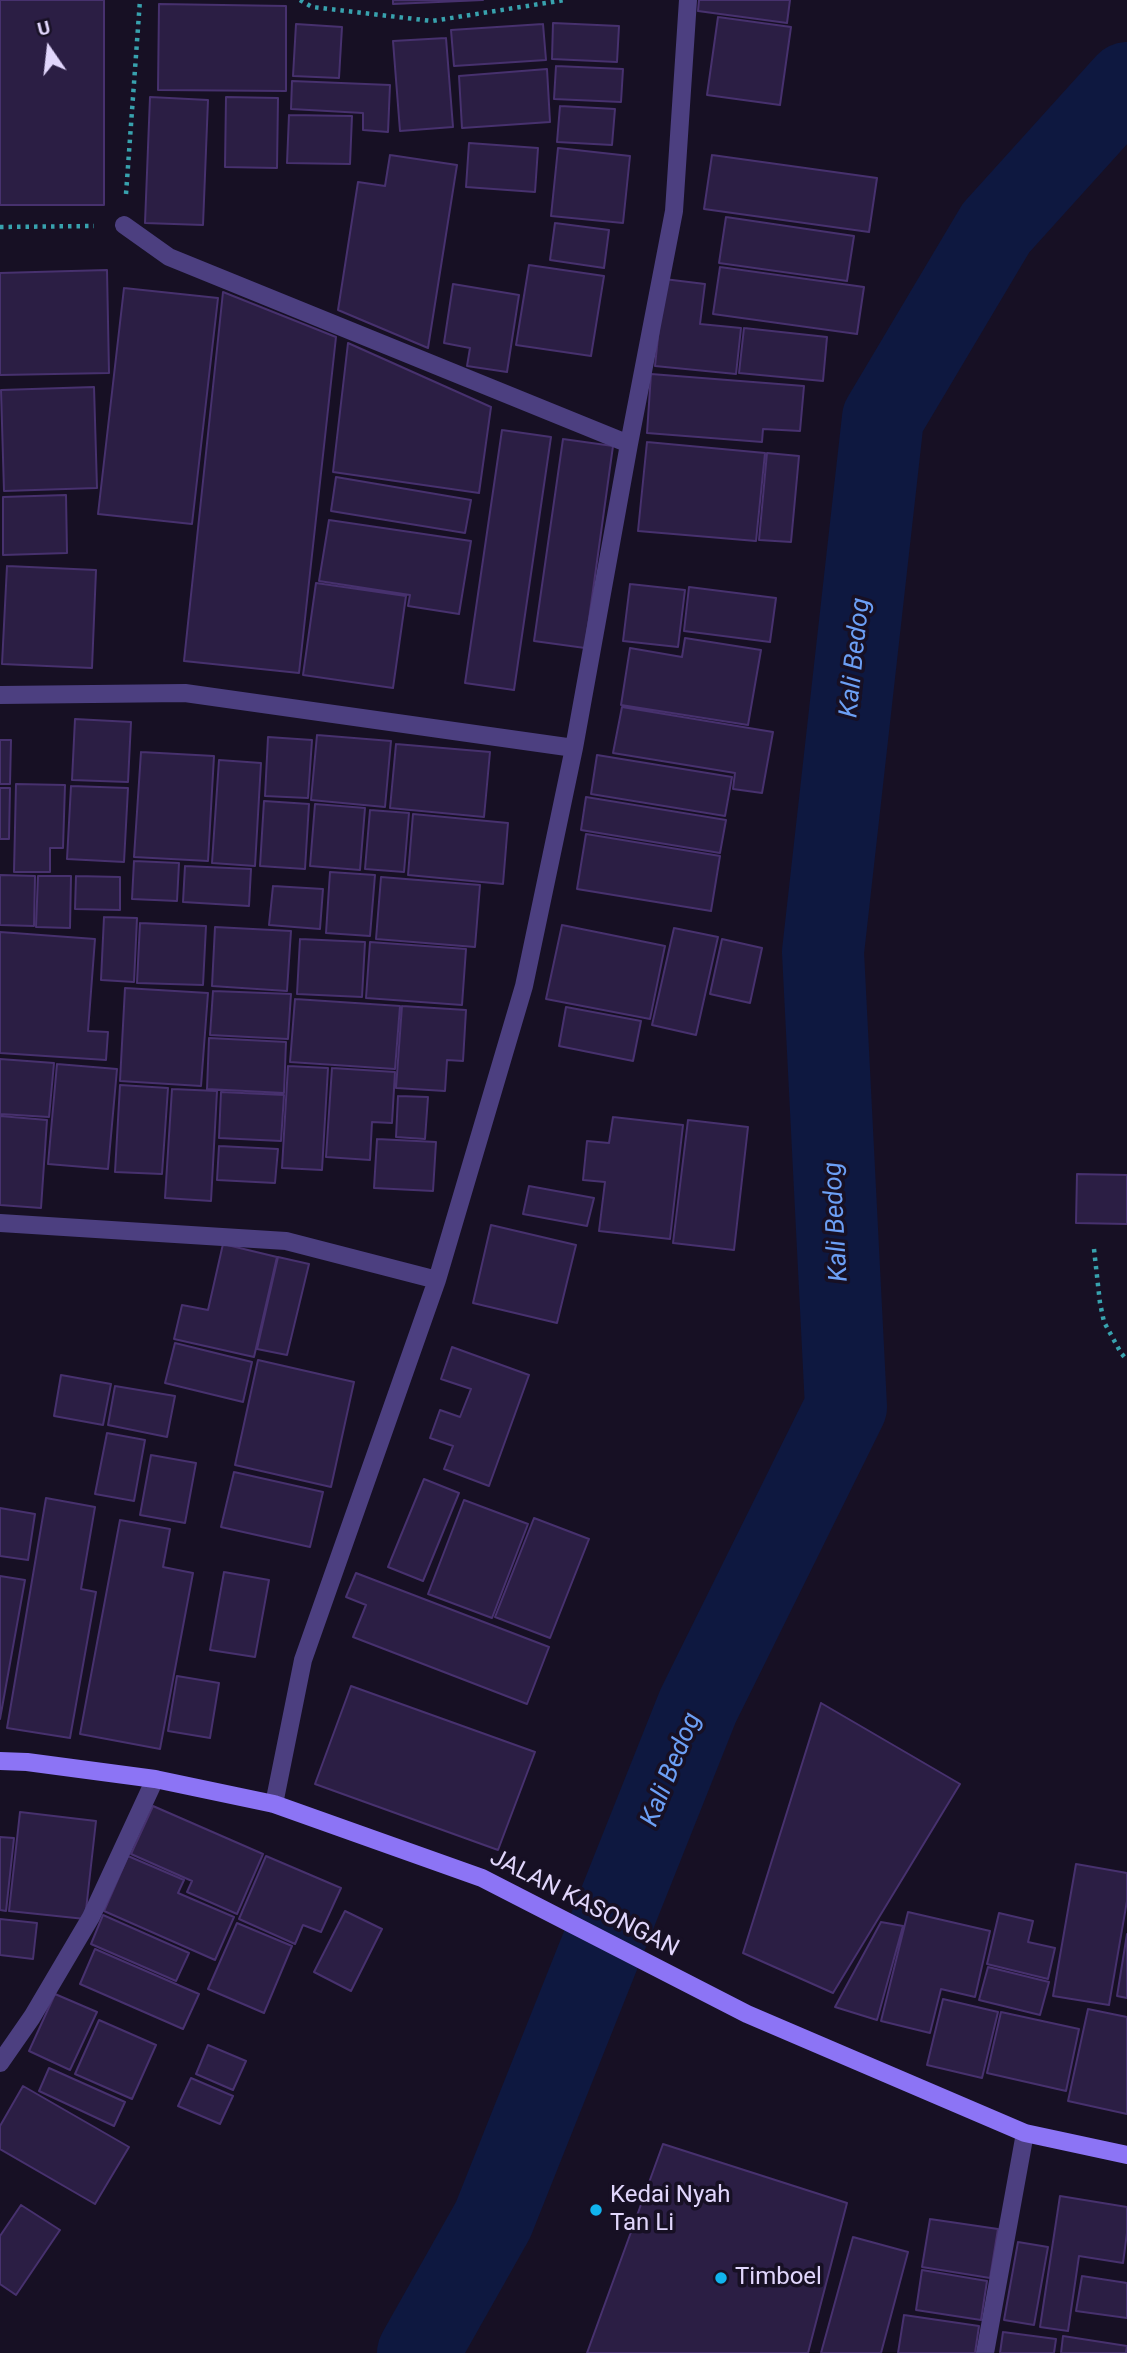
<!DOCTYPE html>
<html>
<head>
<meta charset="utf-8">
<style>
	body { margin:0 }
	#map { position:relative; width:1127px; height:2353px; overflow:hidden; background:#171024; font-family:Roboto,sans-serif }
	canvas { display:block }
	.north { position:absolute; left:14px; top:14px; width:70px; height:70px; -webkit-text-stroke:5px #171024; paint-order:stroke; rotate:346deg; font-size:19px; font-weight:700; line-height:28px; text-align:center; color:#e1d6fc }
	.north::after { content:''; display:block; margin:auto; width:24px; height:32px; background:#e1d6fc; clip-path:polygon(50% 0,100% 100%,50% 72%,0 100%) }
</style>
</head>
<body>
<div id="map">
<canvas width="1127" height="2353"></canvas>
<div class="north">U</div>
</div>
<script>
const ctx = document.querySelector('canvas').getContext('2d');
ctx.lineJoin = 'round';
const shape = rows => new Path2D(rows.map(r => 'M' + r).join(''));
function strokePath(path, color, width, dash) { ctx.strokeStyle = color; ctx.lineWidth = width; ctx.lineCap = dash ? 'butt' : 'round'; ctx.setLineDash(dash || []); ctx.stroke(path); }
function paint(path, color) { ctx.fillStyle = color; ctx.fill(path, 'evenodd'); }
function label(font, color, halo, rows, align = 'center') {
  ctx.font = font + ' Roboto,sans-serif'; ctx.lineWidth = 7; ctx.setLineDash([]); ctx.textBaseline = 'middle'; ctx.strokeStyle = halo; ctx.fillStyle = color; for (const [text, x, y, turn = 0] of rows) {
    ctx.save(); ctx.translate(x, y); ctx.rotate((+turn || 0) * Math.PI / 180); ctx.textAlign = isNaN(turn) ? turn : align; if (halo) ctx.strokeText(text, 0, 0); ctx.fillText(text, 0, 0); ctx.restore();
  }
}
strokePath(shape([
	[418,2353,493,2220,698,1706,846,1407,823,952,883,418,996,228,1127,83]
]), '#0e1840', 82);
const building = shape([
	[0,0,104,0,104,205,0,205,0,0],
	[393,0,483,0,393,4,393,0],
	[699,0,790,0,787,23,698,11,699,0],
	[159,4,286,6,286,91,158,90,159,4],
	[718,17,791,27,780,105,707,95,718,17],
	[553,23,619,26,617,62,552,59,553,23],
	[296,24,342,27,339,78,293,76,296,24],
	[543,24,546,60,454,66,451,30,543,24],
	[446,38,453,127,400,131,393,41,446,38],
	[556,66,623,69,621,102,554,99,556,66],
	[547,69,550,122,462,128,459,76,547,69],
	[292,81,390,85,388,132,363,130,363,113,291,109,292,81],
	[150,97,208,100,203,225,145,223,150,97],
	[226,97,278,98,277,168,225,167,226,97],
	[560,106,615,109,612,145,557,142,560,106],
	[289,115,352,116,350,164,287,163,289,115],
	[469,143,538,148,535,192,466,187,469,143],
	[558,148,630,156,623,223,551,216,558,148],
	[390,155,457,165,428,348,338,310,358,182,385,186,390,155],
	[712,155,877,178,869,232,704,209,712,155],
	[726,217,854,236,847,281,719,263,726,217],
	[555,223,609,230,604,268,550,260,555,223],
	[529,265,604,276,591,356,516,345,529,265],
	[720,267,864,287,857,334,713,314,720,267],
	[107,270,109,373,0,375,0,273,107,270],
	[664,279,705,284,700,324,741,328,736,374,655,366,664,279],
	[453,284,519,295,507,372,467,366,470,348,444,343,453,284],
	[124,288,218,298,192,524,98,514,124,288],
	[223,292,336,337,299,673,184,661,223,292],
	[744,328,827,337,823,381,739,373,744,328],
	[348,343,491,407,479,493,333,472,348,343],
	[651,374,804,386,800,431,763,429,762,442,647,433,651,374],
	[94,387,97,488,4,491,1,390,94,387],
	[502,430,551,437,514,690,465,683,502,430],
	[563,439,613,446,585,648,534,641,563,439],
	[647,442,765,453,756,541,638,531,647,442],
	[767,453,799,456,791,542,759,540,767,453],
	[336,477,471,500,465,533,331,511,336,477],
	[66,495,67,553,3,555,3,497,66,495],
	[329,520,471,541,459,614,408,606,410,595,319,581,329,520],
	[7,566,96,570,92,668,2,664,7,566],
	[316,583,406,596,393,688,303,675,316,583],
	[630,584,685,590,678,647,623,641,630,584],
	[689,587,776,598,770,642,684,631,689,587],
	[685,638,761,650,748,725,621,705,630,648,682,657,685,638],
	[622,707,773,732,762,793,733,789,735,773,613,753,622,707],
	[75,719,131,722,128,782,72,780,75,719],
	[317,735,391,741,385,807,311,800,317,735],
	[268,737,312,740,308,798,265,796,268,737],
	[0,740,11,740,10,784,0,784,0,740],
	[396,744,490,752,484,817,390,808,396,744],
	[141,752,214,756,208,861,134,857,141,752],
	[597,755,732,777,725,816,591,794,597,755],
	[219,760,261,763,255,866,212,863,219,760],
	[16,784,65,785,63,848,50,848,50,872,14,872,16,784],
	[71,786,128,788,124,862,67,859,71,786],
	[0,788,10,788,9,839,0,839,0,788],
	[586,797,726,820,720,853,581,830,586,797],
	[264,801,309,804,305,869,260,866,264,801],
	[315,804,365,808,360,870,310,866,315,804],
	[370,810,409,813,404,872,365,869,370,810],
	[413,814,508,823,503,884,408,875,413,814],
	[586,834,720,856,711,911,577,889,586,834],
	[134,861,179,863,177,901,132,899,134,861],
	[185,866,251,869,249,906,183,902,185,866],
	[330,872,375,875,370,936,326,933,330,872],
	[0,875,35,876,34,926,0,925,0,875],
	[38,876,71,876,70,928,36,927,38,876],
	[76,876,120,877,120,910,75,909,76,876],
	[381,877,480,885,475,947,376,939,381,877],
	[273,886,323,889,320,929,269,925,273,886],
	[104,917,137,918,134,982,101,980,104,917],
	[140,923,206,926,203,985,137,983,140,923],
	[562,925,665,946,650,1019,546,999,562,925],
	[215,927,291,931,287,991,212,986,215,927],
	[674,928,718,937,696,1035,652,1025,674,928],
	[0,932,95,939,88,1031,108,1032,106,1060,0,1053,0,932],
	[300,939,365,942,362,997,297,994,300,939],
	[722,939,762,948,750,1003,710,994,722,939],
	[370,942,466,949,462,1005,366,998,370,942],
	[125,988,208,993,201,1086,120,1081,125,988],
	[213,991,291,994,288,1039,210,1035,213,991],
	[295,999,400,1006,395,1069,290,1062,295,999],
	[402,1006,466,1010,463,1061,447,1060,445,1091,396,1088,402,1006],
	[566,1007,641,1021,633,1061,559,1046,566,1007],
	[209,1038,286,1042,284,1093,207,1089,209,1038],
	[0,1059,54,1063,49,1117,0,1114,0,1059],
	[57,1064,117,1069,108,1169,48,1164,57,1064],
	[288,1066,328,1068,322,1170,282,1168,288,1066],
	[332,1068,395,1072,392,1123,372,1122,370,1160,326,1157,332,1068],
	[120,1085,168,1088,162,1174,115,1172,120,1085],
	[172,1089,217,1091,211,1201,165,1198,172,1089],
	[221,1092,284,1095,281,1141,219,1138,221,1092],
	[398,1096,428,1097,425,1139,396,1137,398,1096],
	[0,1116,47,1120,41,1208,0,1205,0,1116],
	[613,1117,683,1125,670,1239,599,1231,605,1182,583,1180,587,1141,609,1143,613,1117],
	[688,1120,748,1127,734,1250,673,1243,688,1120],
	[377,1139,436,1142,433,1191,374,1188,377,1139],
	[219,1146,278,1149,275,1183,217,1180,219,1146],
	[1077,1174,1127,1175,1127,1224,1076,1223,1077,1174],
	[529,1186,594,1198,587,1226,523,1214,529,1186],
	[491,1225,576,1245,557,1323,473,1303,491,1225],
	[223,1244,277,1257,254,1357,174,1339,182,1305,208,1310,223,1244],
	[278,1257,309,1264,287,1355,257,1349,278,1257],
	[175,1343,252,1362,243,1402,165,1383,175,1343],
	[452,1347,529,1375,489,1486,444,1469,453,1446,430,1438,440,1410,460,1417,471,1389,441,1379,452,1347],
	[258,1360,354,1382,331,1487,235,1465,258,1360],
	[61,1375,111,1384,103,1425,54,1416,61,1375],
	[115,1386,175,1396,167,1437,108,1425,115,1386],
	[107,1433,145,1440,134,1501,95,1494,107,1433],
	[151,1455,196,1463,185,1523,140,1515,151,1455],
	[234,1472,323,1492,310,1547,221,1527,234,1472],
	[424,1479,459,1493,423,1581,388,1567,424,1479],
	[46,1498,95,1507,81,1589,96,1592,70,1738,7,1728,46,1498],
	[464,1500,528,1524,492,1618,428,1594,464,1500],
	[0,1508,35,1514,28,1560,0,1556,0,1508],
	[534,1518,589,1539,550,1638,495,1617,534,1518],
	[120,1520,170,1529,163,1567,193,1573,160,1749,80,1734,120,1520],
	[224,1572,269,1580,255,1657,210,1650,224,1572],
	[356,1573,549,1647,527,1704,353,1637,366,1605,346,1597,356,1573],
	[0,1576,25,1580,0,1719,0,1576],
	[177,1676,219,1683,210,1738,168,1731,177,1676],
	[351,1686,535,1752,498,1850,315,1784,351,1686],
	[821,1703,960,1784,833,1993,743,1953,821,1703],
	[153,1806,263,1854,237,1914,187,1892,192,1881,131,1854,153,1806],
	[20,1812,96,1821,85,1919,9,1911,20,1812],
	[0,1837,14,1838,6,1911,0,1910,0,1837],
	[128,1856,184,1880,178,1893,234,1917,215,1960,104,1911,128,1856],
	[266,1856,341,1888,321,1932,303,1925,295,1944,239,1919,266,1856],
	[1076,1864,1127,1873,1127,1901,1109,2005,1053,1996,1076,1864],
	[345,1911,382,1929,351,1991,314,1972,345,1911],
	[908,1912,990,1931,975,1997,941,1989,930,2033,881,2021,908,1912],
	[999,1913,1033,1921,1028,1942,1055,1948,1048,1979,987,1964,999,1913],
	[103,1915,189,1953,176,1981,91,1944,103,1915],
	[0,1919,37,1923,33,1959,0,1955,0,1919],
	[881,1922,903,1926,877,2020,835,2007,881,1922],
	[237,1923,292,1946,264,2013,208,1989,237,1923],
	[1127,1934,1127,1998,1117,1996,1127,1934],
	[95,1949,199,1994,183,2029,80,1984,95,1949],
	[988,1967,1049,1982,1040,2015,979,2000,988,1967],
	[55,1994,97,2012,70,2070,29,2051,55,1994],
	[943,1999,998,2012,982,2078,927,2065,943,1999],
	[1088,2009,1127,2017,1127,2114,1068,2101,1088,2009],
	[1001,2012,1079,2029,1066,2091,987,2073,1001,2012],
	[99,2020,156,2045,132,2099,75,2074,99,2020],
	[208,2045,246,2061,233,2090,196,2074,208,2045],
	[49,2068,125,2102,114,2126,39,2091,49,2068],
	[191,2078,233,2096,220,2124,178,2106,191,2078],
	[23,2086,129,2147,95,2204,0,2149,0,2126,23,2086],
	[663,2144,847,2203,808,2353,587,2353,663,2144],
	[1060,2196,1127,2207,1127,2233,1123,2263,1079,2256,1068,2331,1040,2327,1060,2196],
	[21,2205,60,2230,16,2295,0,2284,0,2236,21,2205],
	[930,2219,998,2229,990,2278,922,2267,930,2219],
	[853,2237,908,2252,881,2353,821,2353,853,2237],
	[1018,2242,1048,2247,1034,2325,1004,2320,1018,2242],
	[922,2270,987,2281,981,2320,916,2310,922,2270],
	[1082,2276,1127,2283,1127,2318,1076,2311,1082,2276],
	[904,2315,979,2326,975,2353,898,2353,904,2315],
	[1003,2332,1056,2339,1054,2353,1000,2353,1003,2332],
	[1063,2336,1127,2346,1126,2353,1061,2353,1063,2336]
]);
paint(building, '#2b1e44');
strokePath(building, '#47316e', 2);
strokePath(shape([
	[300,0,312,7,432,21,565,0],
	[126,194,140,0],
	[0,227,94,226],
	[1094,1249,1100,1303,1104,1322,1121,1353,1127,1360]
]), '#38a2ae', 4.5, [3.5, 5]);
strokePath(shape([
	[124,225,169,257,629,444],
	[0,695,185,693,574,748],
	[0,1223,286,1241,437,1280],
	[274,1804,303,1660,437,1280,524,986,574,748,629,444,674,211,688,0],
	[0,2063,32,2017,91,1917,155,1779],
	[985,2353,1025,2133]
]), '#4c3f80', 18);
strokePath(shape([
	[0,1761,27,1762,155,1779,274,1804,482,1878,747,2014,1025,2133,1127,2155]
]), '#8c74f5', 18);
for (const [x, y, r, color] of [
	[596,2210,7,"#11b4ee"],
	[721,2278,7,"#11b4ee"]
]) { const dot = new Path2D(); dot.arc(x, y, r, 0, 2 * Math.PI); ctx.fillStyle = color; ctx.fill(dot); strokePath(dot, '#171024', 2.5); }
label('24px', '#e1d6fc', '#171024', [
	["JALAN KASONGAN",584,1904,27]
]);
label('24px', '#e1d6fc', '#171024', [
	["Kedai Nyah",610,2196],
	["Tan Li",610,2224],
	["Timboel",735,2278]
], 'left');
label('italic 26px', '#6c9ff5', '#171024', [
	["Kali Bedog",856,658,-84],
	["Kali Bedog",837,1222,-93],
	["Kali Bedog",672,1770,-68]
]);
</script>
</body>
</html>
